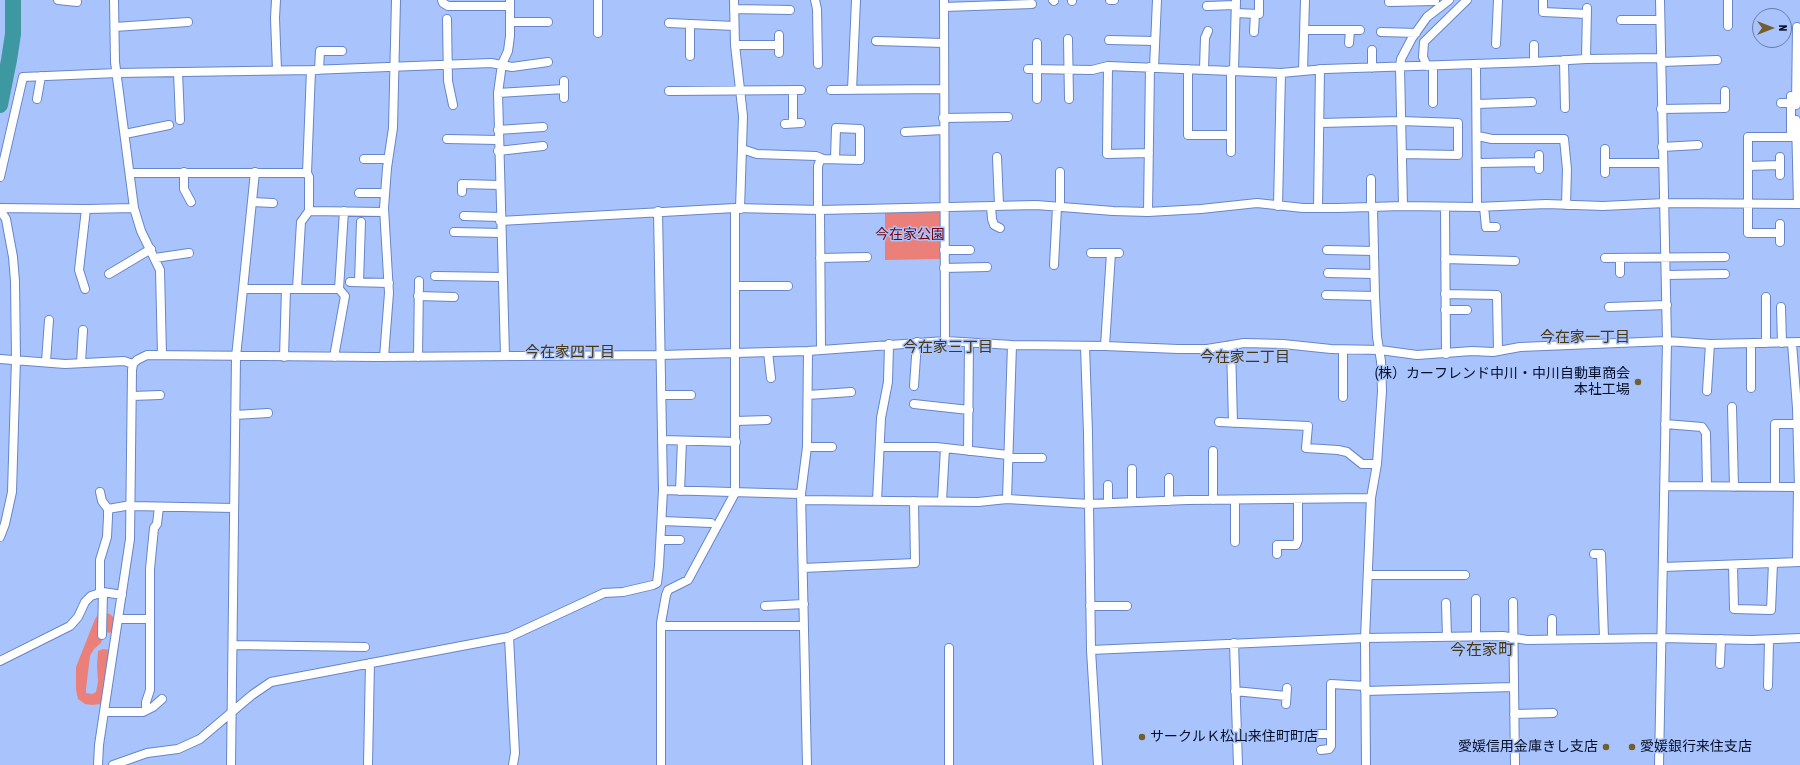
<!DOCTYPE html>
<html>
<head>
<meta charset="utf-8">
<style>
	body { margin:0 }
	#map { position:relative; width:1800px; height:765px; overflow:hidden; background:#a9c4fd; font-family:"Asap Condensed",sans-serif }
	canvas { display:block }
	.north { position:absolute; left:1752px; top:8px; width:40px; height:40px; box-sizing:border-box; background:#a9c4fd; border:1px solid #677ba7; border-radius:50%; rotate:90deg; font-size:11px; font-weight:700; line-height:16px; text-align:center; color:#050e27 }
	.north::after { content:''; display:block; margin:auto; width:14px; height:18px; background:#745e2e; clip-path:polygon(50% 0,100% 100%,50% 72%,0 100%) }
</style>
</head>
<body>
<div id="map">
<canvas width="1800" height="765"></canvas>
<div class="north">N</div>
</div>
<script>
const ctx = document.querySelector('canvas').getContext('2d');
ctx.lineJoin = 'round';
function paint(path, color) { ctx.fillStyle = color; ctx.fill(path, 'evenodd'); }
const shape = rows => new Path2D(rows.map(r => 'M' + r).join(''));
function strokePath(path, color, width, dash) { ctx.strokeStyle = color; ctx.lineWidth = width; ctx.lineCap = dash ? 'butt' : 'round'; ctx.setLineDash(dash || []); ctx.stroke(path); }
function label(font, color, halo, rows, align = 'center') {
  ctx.font = font + ' "Asap Condensed","Noto Sans JP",sans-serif'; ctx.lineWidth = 3; ctx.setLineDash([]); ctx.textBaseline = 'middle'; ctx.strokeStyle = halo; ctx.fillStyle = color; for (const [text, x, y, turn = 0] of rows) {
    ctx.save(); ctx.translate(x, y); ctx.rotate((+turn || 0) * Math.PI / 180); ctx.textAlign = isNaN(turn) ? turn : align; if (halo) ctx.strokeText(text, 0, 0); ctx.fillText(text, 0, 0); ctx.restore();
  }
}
paint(shape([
	[941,209,942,259,885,260,885,211],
	[99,613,110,614,114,618,112,632,109,633,105,631,101,643,94,649,90,656,86,689,86,693,92,694,96,692,98,682,97,666,98,651,103,649,110,650,101,704,92,705,85,704,78,699,76,690,76,667,95,619]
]), '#ea8079');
strokePath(shape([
	[0,105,9,60,13,34,13,0]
]), '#3d98a2', 16);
const street = shape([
	[58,0,77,2],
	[114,0,115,62,134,208],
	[276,0,275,18,277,70],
	[442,0,443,3,448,6,510,6],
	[598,0,598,33],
	[734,0,735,45,743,116,740,209],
	[815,0,817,9,818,64],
	[944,0,945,341],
	[1053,0,1054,1],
	[1072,0,1072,1],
	[1110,0,1114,0],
	[1543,0,1543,12,1587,14],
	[1389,2,1435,1],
	[1207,6,1236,5],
	[944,7,1032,4],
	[734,9,790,10],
	[1236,13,1259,14,1259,0],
	[447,19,448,81,453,105],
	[1621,20,1660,20],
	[510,22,548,22],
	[669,23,734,26],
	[1728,26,1728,0],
	[115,27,188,22],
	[1305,30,1360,30],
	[1254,32,1255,14],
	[1381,32,1416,33],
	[779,35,779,53],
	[1068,39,1069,99],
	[1109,40,1155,41],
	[876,41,943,43],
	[1037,43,1037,99],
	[1349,43,1350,30],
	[1496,44,1498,0],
	[735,45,779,45],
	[1534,45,1534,62],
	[690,56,690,24],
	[1586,59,1587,8],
	[1564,60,1565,108],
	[1661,62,1717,60],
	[1476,65,1477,207],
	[1108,66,1107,154,1149,153],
	[1427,66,1423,57,1424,42,1467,0],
	[1433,66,1433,103],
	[1154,68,1157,0],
	[1372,68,1372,50],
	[1028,69,1092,70,1108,66,1281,73,1325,69,1534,62,1586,59,1661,58],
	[1188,69,1188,135,1231,135],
	[1204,69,1205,38,1208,31],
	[319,70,320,51,342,51],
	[1234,70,1236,0],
	[1303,71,1305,0],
	[178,72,180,120],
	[564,81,564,98],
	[831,90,943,89],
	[852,90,856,0],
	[669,91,801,90],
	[498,93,564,89],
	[37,99,41,76],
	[1781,103,1791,103],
	[1477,104,1532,102],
	[1796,105,1797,27],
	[1661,109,1725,108,1725,91],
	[943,118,1008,117],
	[1796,120,1798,204],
	[793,123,793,90],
	[1320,123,1401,121,1458,123,1458,155,1402,154],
	[785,124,801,123],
	[498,130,543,127],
	[905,132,943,130],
	[125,134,169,125],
	[1478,136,1492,139,1564,139,1567,169,1566,205],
	[447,139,498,140],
	[1662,147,1698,145],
	[742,149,757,154,816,156,823,159,860,160,860,129,836,128,835,159],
	[1605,149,1605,173],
	[498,151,543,146],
	[1231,152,1231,70],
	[1539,155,1539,169],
	[997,157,999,205],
	[1780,157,1780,175],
	[364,159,388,159],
	[1478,163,1539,162],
	[1605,163,1663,163],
	[1748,166,1780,165],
	[184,172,184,189,191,202],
	[1060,172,1060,207],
	[130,173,307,173,311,70],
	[307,173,309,177,309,211],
	[0,177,23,77,117,73,311,70,491,63,512,67,548,62],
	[462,192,462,184,499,185],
	[359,193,385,193],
	[252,202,273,203],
	[991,206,992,219,994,225,1000,228],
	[1278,206,1281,73],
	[1403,206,1400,67,1401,59,1412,38,1427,17,1449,0],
	[1445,207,1446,354],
	[1484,207,1486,227,1496,227],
	[0,208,86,209,134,208,141,231,160,270,162,355],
	[1318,208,1320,69],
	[1371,208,1371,179],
	[0,210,6,219,13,257,15,281,16,359,12,492,5,524,0,537],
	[818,210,818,166,821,158],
	[820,210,821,350],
	[658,211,663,490,801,494],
	[1148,212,1150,67],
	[464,216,500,217],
	[500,221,735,208,820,210,1036,205,1113,211,1148,212,1201,209,1257,203,1303,208,1338,208,1403,206,1477,207,1546,204,1603,206,1665,203,1800,204],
	[1780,224,1780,242],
	[454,232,501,233],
	[1780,233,1748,233,1748,137,1791,137,1791,96],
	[944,250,970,250],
	[1327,250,1374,251],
	[1091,253,1119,253],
	[155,258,189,253],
	[820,258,867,257],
	[1605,258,1725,257],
	[1445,259,1515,261],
	[1054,265,1057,207],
	[944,268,987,267],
	[1328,273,1374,274],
	[1620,273,1620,258],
	[109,274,151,249],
	[1666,275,1725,274],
	[435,276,502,277],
	[350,282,389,283],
	[359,282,361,222],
	[735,286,788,286],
	[85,289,79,270,86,209],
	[244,289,339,289],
	[297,289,301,222,309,211,384,212],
	[1445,294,1497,295,1498,351],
	[1326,295,1375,296],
	[418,296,454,297],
	[1766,297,1766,343],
	[1609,307,1667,305],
	[1781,307,1782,343],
	[1445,310,1467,310],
	[1792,343,1797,408,1799,487],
	[1231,345,1233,423],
	[1085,346,1088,433,1091,650,1098,765],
	[1105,346,1111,253],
	[1343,350,1343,397],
	[768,352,771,378],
	[505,356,498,93,502,64,508,51,510,36,510,0],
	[284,357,286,289],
	[334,357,345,296,339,289,344,211],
	[384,357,389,293,384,208,387,168,393,128,396,0],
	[418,357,419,281],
	[0,359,65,364,124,361,133,364],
	[46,362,49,320],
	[81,363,83,330],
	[914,386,917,342],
	[1751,388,1751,344],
	[1707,391,1710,344],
	[663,395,691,395],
	[808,395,851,392],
	[132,396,160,395],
	[914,404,969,410],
	[1732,407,1734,487],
	[235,415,268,413],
	[736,421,767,420],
	[1219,422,1308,426,1306,448,1338,450,1347,452,1362,464,1377,464],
	[1665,424,1702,427,1706,433,1707,486],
	[663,440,736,442],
	[807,447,832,447],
	[880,447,936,447,1008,455],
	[968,451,969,343],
	[1213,451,1213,500],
	[1008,458,1042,458],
	[1132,469,1132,502],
	[1169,478,1169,501],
	[1665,486,1800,487],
	[1775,487,1775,424,1798,424],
	[680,491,682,441],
	[100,492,102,501,108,509,108,517,107,537,100,560,100,592],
	[1007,499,1012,345],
	[802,500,978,502,1007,499,1089,504,1187,500,1371,498],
	[877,501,881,418,888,382,889,344],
	[942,501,945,448],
	[1108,503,1108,485],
	[131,506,234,508],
	[108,509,131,505],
	[662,521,711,523],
	[661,540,680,540],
	[1235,542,1235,500],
	[1277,554,1277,545,1296,545,1298,540,1298,499],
	[1594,554,1601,554,1604,638],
	[1797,562,1798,487],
	[1733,565,1734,609,1771,610,1773,563],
	[1663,567,1800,562],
	[803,568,915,563,914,501],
	[1368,575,1465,575],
	[1513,602,1515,765],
	[1446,603,1447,637],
	[765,606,804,604],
	[1090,606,1127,606],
	[118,619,150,619],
	[661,626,804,626],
	[102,635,103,592],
	[1476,636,1476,599],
	[509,637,515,753,513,765],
	[1552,639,1552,619],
	[1234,643,1238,765],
	[233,645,365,647],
	[949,648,949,765],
	[1091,650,1365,638,1503,636,1527,640,1662,638,1752,640,1800,638],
	[0,661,70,626,78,617,85,602,91,596,103,592,122,595],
	[1720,664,1721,639],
	[1768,686,1769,640],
	[1235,691,1286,696],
	[1365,691,1513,687],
	[1286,704,1287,688],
	[146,710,146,702,150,690,150,569,154,528,157,524,159,507],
	[104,712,143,712,153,707,162,699],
	[1514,714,1553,713],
	[1316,734,1331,734],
	[1321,750,1329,749,1331,746,1331,684,1365,686],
	[98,765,99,745,130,539,132,370,133,364,137,360,147,355,377,357,661,355,808,351,945,341,1012,345,1105,346,1178,349,1207,349,1244,343,1283,344,1331,349,1380,350,1417,355,1472,351,1493,352,1520,347,1667,341,1710,344,1800,342],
	[113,765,147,753,178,749,200,739,252,695,271,682,509,637,604,593,623,592,653,585,657,583,659,566,663,490],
	[231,765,236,357,255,172],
	[368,765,370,663],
	[661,765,661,623,666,595,668,590,688,580,735,493,735,208],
	[807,765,801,494,807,447,808,351],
	[1366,765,1365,638,1371,498,1377,464,1382,391,1381,361,1377,337,1375,296,1373,208],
	[1659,765,1667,341,1660,0]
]);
strokePath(street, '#6785c8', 10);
strokePath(street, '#fff', 8);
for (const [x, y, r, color] of [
	[1638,382,4,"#745e2e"],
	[1142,737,4,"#745e2e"],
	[1606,747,4,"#745e2e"],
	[1632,747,4,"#745e2e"]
]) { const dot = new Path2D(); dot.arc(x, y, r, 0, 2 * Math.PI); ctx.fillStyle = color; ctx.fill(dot); strokePath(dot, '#a9c4fd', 1.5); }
label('14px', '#71010e', '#a9c4fd', [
	["今在家公園",910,235]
]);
label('14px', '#050e27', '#a9c4fd', [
	["(株）カーフレンド中川・中川自動車商会",1630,374],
	["本社工場",1630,390],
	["サークルＫ松山来住町町店",1150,737,"left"],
	["愛媛信用金庫きし支店",1598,747],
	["愛媛銀行来住支店",1640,747,"left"]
], 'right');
label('15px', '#47360e', '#a9c4fd', [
	["今在家一丁目",1585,337],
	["今在家三丁目",948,347],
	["今在家四丁目",570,352],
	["今在家二丁目",1245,357]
]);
label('16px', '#47360e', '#a9c4fd', [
	["今在家町",1482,650]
]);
</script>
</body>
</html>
